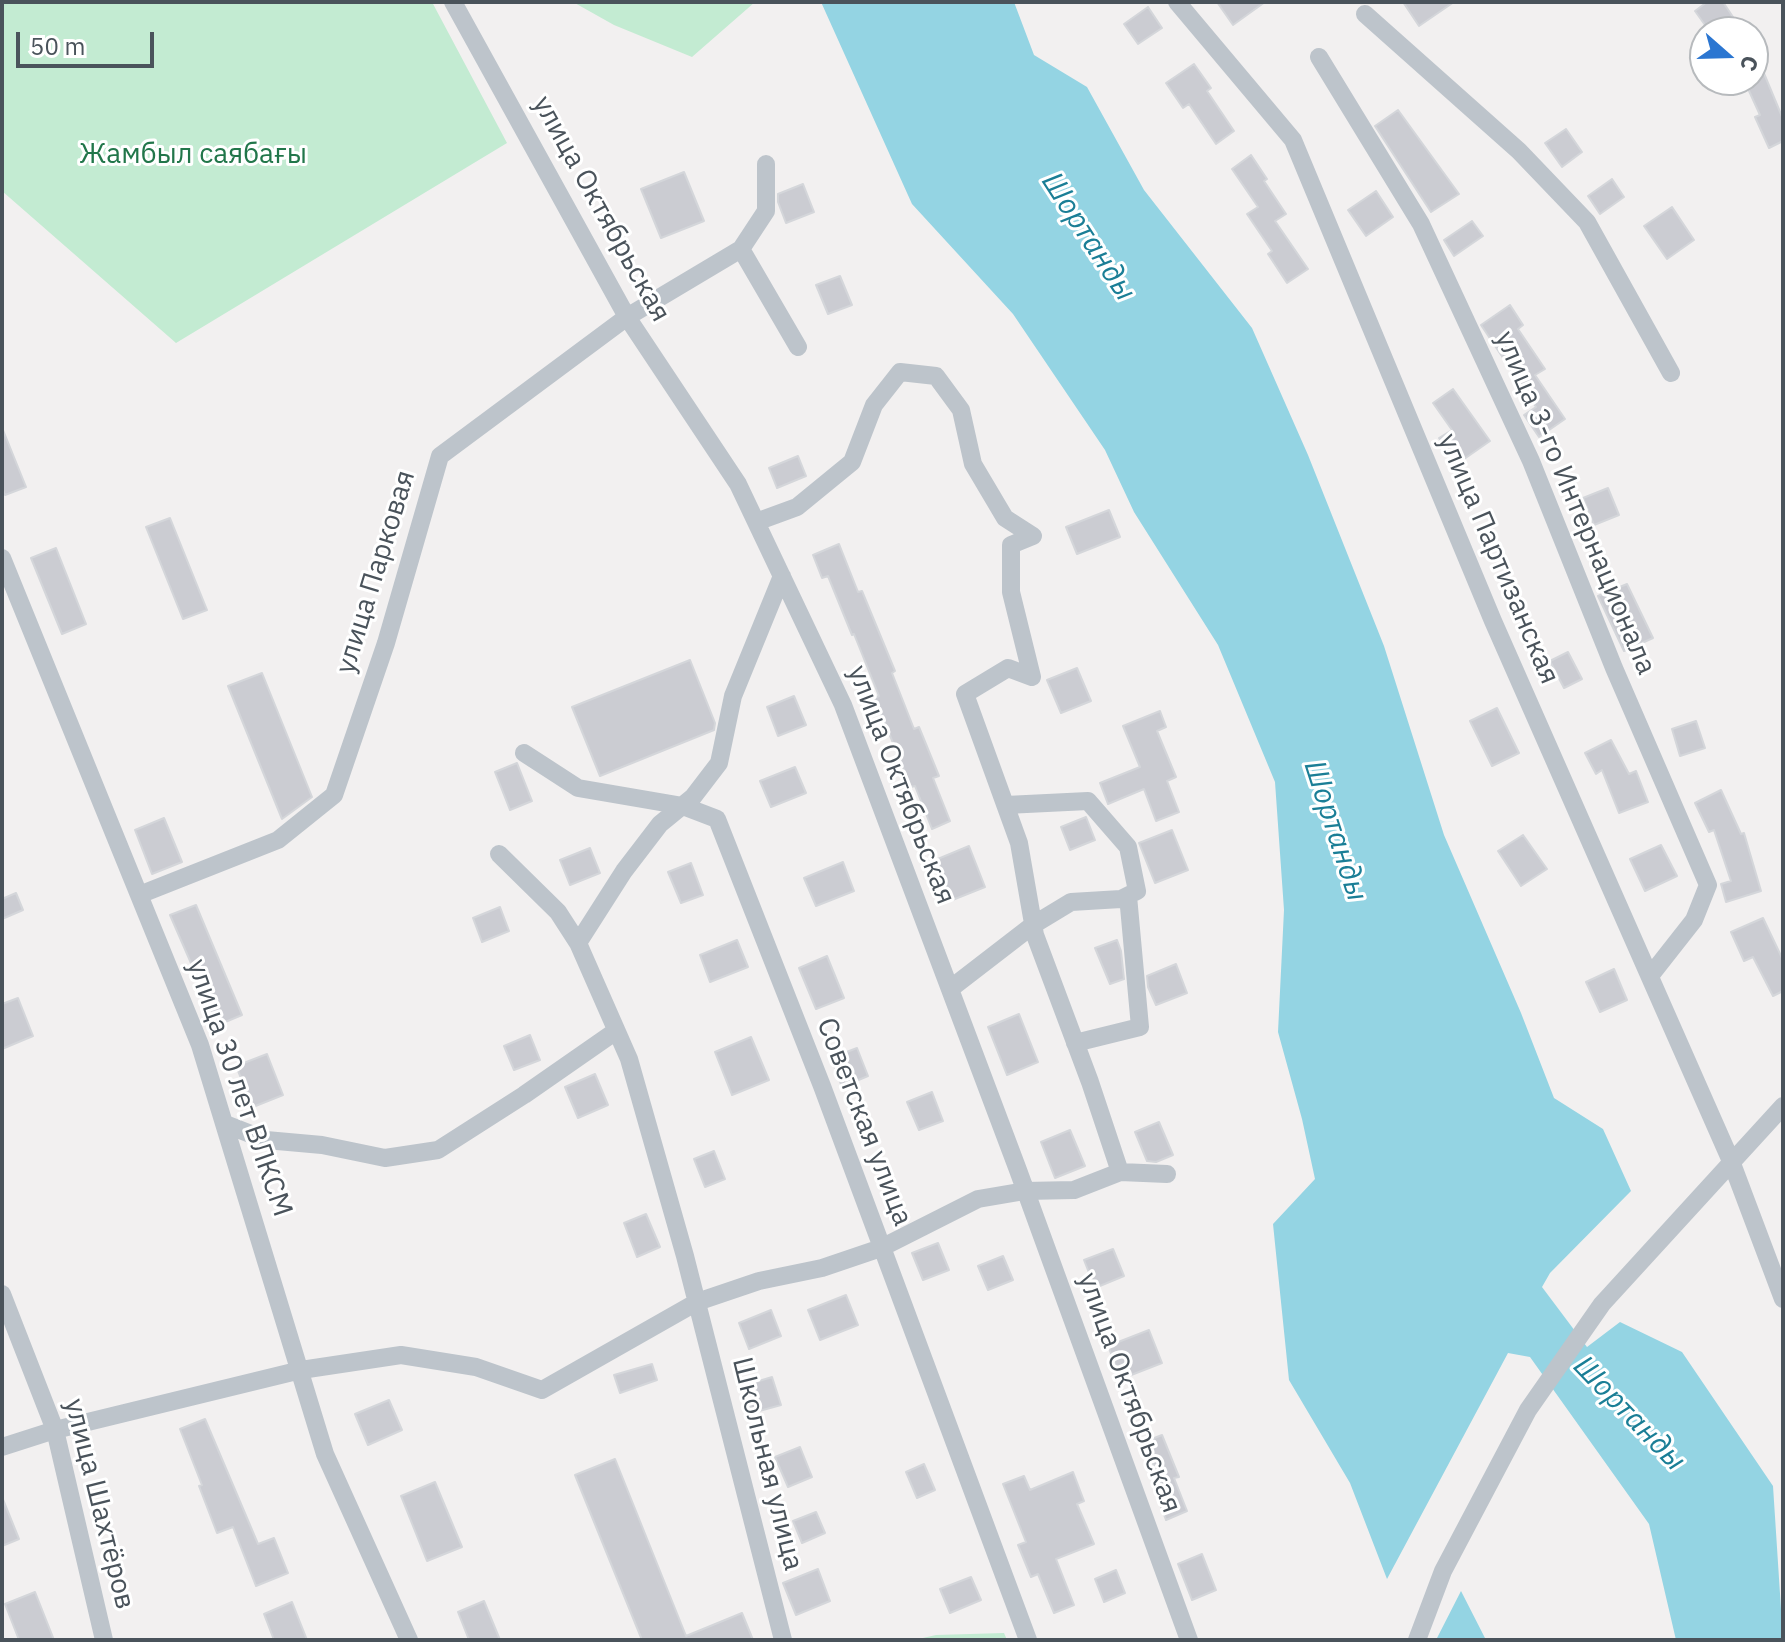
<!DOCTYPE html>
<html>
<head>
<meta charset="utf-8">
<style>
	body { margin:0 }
	#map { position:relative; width:1785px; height:1642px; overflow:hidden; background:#f2f0f0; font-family:"IBM Plex Sans",sans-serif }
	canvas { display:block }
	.frame { position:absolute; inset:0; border:4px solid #4a535b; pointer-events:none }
	.north { position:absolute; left:1689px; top:16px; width:80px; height:80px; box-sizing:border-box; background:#fff; border:2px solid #b7babd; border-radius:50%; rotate:110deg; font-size:22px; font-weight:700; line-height:32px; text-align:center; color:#4a535b }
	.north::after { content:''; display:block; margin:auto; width:28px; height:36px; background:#2b76d1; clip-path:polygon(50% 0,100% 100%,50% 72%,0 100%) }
	.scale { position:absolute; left:16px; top:32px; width:138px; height:36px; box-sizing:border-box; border:4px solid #4a535b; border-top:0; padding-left:10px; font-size:24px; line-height:28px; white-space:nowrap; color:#4a535b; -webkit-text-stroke:6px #fff; paint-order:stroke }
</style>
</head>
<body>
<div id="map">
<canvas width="1785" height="1642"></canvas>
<div class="frame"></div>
<div class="north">С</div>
<div class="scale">50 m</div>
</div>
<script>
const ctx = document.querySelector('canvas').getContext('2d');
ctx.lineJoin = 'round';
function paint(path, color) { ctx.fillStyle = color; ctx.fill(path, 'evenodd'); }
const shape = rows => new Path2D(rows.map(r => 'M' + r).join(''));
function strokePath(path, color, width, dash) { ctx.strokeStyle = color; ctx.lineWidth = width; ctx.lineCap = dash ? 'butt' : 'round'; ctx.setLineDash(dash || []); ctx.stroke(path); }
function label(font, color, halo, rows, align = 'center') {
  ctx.font = font + ' "IBM Plex Sans",sans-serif'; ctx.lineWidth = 6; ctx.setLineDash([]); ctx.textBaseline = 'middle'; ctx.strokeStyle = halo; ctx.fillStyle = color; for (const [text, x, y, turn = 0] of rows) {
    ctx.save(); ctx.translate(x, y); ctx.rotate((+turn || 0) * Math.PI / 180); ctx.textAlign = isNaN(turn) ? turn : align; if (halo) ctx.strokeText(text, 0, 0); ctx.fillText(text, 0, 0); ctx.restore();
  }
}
paint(shape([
	[2,2,432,2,507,143,176,343,2,191],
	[573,2,755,2,692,57,614,25],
	[1004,1633,1007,1640,914,1640,936,1635]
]), '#c3ebd2');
paint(shape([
	[821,2,1014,2,1034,55,1087,87,1144,190,1252,328,1308,455,1384,646,1444,835,1521,1013,1554,1098,1603,1129,1631,1191,1550,1273,1542,1287,1587,1347,1620,1322,1682,1352,1773,1486,1783,1640,1676,1640,1649,1524,1530,1357,1508,1353,1387,1579,1350,1483,1289,1380,1273,1224,1315,1179,1302,1119,1278,1032,1284,910,1275,782,1218,645,1134,512,1105,450,1013,314,912,204],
	[1461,1591,1486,1640,1436,1640]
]), '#94d4e3');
const building = shape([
	[1217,2,1265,2,1233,25,1217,2],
	[1403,2,1454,2,1419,26,1403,2],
	[1707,2,1723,2,1743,32,1710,32,1695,11,1707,2],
	[1148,7,1162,28,1138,44,1124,24,1148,7],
	[1753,47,1783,119,1783,141,1769,148,1755,117,1760,115,1744,80,1753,80,1753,47],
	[1194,64,1211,88,1207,91,1234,131,1216,144,1189,104,1183,108,1166,83,1194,64],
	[1398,110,1459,194,1431,212,1375,126,1398,110],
	[1566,129,1582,152,1562,167,1545,143,1566,129],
	[1251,155,1267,179,1264,181,1286,214,1275,221,1308,269,1287,283,1268,254,1272,251,1247,214,1258,207,1232,169,1251,155],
	[684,172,704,221,661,238,641,189,684,172],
	[1612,179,1624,197,1600,214,1588,196,1612,179],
	[803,184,814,212,786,223,778,202,778,194,803,184],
	[1376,191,1393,217,1366,236,1348,210,1376,191],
	[1672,207,1694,240,1667,259,1644,226,1672,207],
	[1472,221,1483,236,1454,256,1444,240,1472,221],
	[840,276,852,305,828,314,816,285,840,276],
	[1510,305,1523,325,1518,329,1545,369,1535,375,1565,419,1539,437,1524,415,1536,407,1481,325,1510,305],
	[1453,389,1490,441,1457,464,1439,438,1452,430,1433,403,1453,389],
	[3,430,26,487,5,495,2,487,3,430],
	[798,456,806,476,777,488,769,468,798,456],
	[1608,488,1619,515,1594,525,1583,498,1608,488],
	[1109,510,1120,537,1077,554,1066,527,1109,510],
	[170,518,207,610,183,619,146,527,170,518],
	[839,544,858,592,862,591,895,671,892,673,914,729,919,727,939,776,933,778,950,821,932,829,915,786,911,787,884,721,874,698,879,696,854,634,852,635,828,576,822,578,813,555,839,544],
	[56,548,86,624,62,634,31,558,56,548],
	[1627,584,1653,638,1624,651,1598,596,1627,584],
	[1568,652,1582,679,1564,688,1550,661,1568,652],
	[690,660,715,723,714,730,600,776,572,707,690,660],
	[1077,668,1091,701,1061,713,1047,680,1077,668],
	[262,673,312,797,282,819,228,686,262,673],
	[794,696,806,725,778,736,767,707,794,696],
	[1497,708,1519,753,1492,766,1470,721,1497,708],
	[1160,711,1166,727,1157,731,1176,777,1167,781,1179,812,1156,821,1144,789,1108,804,1100,783,1140,767,1123,726,1160,711],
	[1696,721,1705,748,1680,756,1672,729,1696,721],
	[1611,740,1629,774,1636,771,1648,802,1619,813,1602,770,1596,774,1585,753,1611,740],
	[517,763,532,801,510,810,495,772,517,763],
	[795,767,806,793,771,807,760,781,795,767],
	[1721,790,1741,834,1744,833,1761,891,1726,902,1721,884,1731,881,1714,830,1709,832,1695,803,1721,790],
	[1086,817,1095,840,1070,850,1061,827,1086,817],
	[164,818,182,862,152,874,135,830,164,818],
	[1172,830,1188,870,1155,883,1139,843,1172,830],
	[1523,835,1547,869,1521,886,1498,851,1523,835],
	[1661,845,1677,876,1645,891,1630,859,1661,845],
	[969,846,985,887,950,901,933,861,969,846],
	[590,848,600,873,570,885,560,860,590,848],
	[843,862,854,891,816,906,804,878,843,862],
	[691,863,703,895,681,903,668,872,691,863],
	[16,893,23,910,2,919,2,899,16,893],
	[196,905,242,1015,218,1025,170,915,196,905],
	[500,907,509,931,482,942,473,918,500,907],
	[1763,918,1783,960,1783,991,1773,996,1753,957,1744,961,1731,932,1763,918],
	[737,940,748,967,710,982,700,955,737,940],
	[1117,940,1121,951,1124,979,1110,984,1095,948,1117,940],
	[827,956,844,998,816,1009,799,968,827,956],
	[1176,964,1187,993,1156,1005,1148,987,1147,976,1176,964],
	[1614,969,1627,1000,1600,1012,1586,982,1614,969],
	[18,998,33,1036,2,1049,2,1004,18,998],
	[1019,1014,1038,1062,1007,1075,988,1027,1019,1014],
	[530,1035,540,1060,514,1070,504,1046,530,1035],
	[751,1037,769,1080,732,1095,715,1052,751,1037],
	[857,1048,868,1076,842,1087,831,1058,857,1048],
	[267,1054,283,1095,253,1107,236,1066,267,1054],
	[595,1074,608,1105,578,1118,565,1087,595,1074],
	[932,1092,943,1121,919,1130,907,1102,932,1092],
	[1159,1122,1173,1155,1156,1162,1147,1161,1135,1132,1159,1122],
	[1070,1130,1085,1166,1055,1178,1041,1142,1070,1130],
	[714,1151,725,1179,705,1187,694,1159,714,1151],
	[646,1214,660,1247,637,1257,624,1223,646,1214],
	[938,1243,949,1270,923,1280,912,1253,938,1243],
	[1113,1249,1124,1276,1095,1288,1084,1260,1113,1249],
	[1003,1256,1013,1280,988,1290,978,1266,1003,1256],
	[846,1295,858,1325,820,1340,808,1310,846,1295],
	[771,1310,781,1336,749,1349,739,1323,771,1310],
	[1149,1330,1162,1363,1121,1379,1108,1346,1149,1330],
	[652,1364,657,1380,620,1393,614,1375,652,1364],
	[772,1377,781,1405,752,1413,746,1385,772,1377],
	[389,1400,402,1430,368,1445,355,1414,389,1400],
	[205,1419,258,1544,274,1538,288,1573,256,1586,233,1527,217,1533,199,1486,202,1485,180,1429,205,1419],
	[1162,1435,1179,1477,1174,1478,1187,1511,1166,1520,1156,1494,1164,1490,1144,1442,1162,1435],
	[800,1447,812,1477,788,1487,775,1457,800,1447],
	[615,1459,686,1636,742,1613,753,1640,642,1640,575,1475,615,1459],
	[924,1464,935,1490,917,1498,906,1472,924,1464],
	[1073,1472,1084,1501,1077,1504,1094,1544,1056,1559,1074,1605,1054,1613,1038,1574,1031,1577,1018,1545,1026,1542,1003,1484,1024,1476,1030,1490,1073,1472],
	[435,1482,462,1547,427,1561,401,1496,435,1482],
	[2,1497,19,1539,2,1546,2,1497],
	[816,1512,825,1533,802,1543,793,1521,816,1512],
	[1202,1554,1216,1590,1192,1600,1178,1564,1202,1554],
	[818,1569,830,1601,796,1615,783,1583,818,1569],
	[1116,1570,1125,1593,1104,1602,1095,1579,1116,1570],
	[971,1577,981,1600,950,1613,940,1589,971,1577],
	[35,1592,54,1640,19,1640,5,1604,35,1592],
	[484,1601,500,1640,469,1640,458,1612,484,1601],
	[292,1602,307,1640,274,1640,264,1614,292,1602]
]);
paint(building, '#cbccd2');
strokePath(building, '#d4d6da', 2);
strokePath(shape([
	[453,2,627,317,738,484,843,705,1018,1170,1189,1640],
	[1177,2,1293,140,1493,621,1731,1161,1783,1299],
	[1365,14,1519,151,1587,222,1671,373],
	[1319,57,1421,224,1531,461,1614,668,1708,885,1694,920,1650,976],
	[741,249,798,347],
	[756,522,797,507,852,462,874,405,900,372,936,376,961,410,973,464,1005,518,1033,536,1011,545,1011,592,1032,677,1008,668,965,694,1019,843,1035,935,1090,1082,1120,1172],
	[2,558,200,1045,325,1454,409,1640],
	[524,753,578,788,683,806,717,819,822,1086,1028,1640],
	[499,854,558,912,578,943,629,1059,685,1256,783,1640],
	[139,895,278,840,334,795,386,643,440,456,627,317,741,249,766,211,766,164],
	[578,943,624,871,660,824,693,797,719,763,733,696,782,576],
	[950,989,1033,925,1071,902,1121,899,1137,891,1128,847,1088,801,1006,805],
	[1075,1043,1140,1027,1128,896],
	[225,1124,266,1140,322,1145,385,1158,438,1150,524,1095,616,1031],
	[2,1294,55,1430,104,1640],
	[2,1447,55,1430,301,1370,401,1355,476,1367,542,1390,697,1302,759,1281,822,1268,881,1248,978,1199,1025,1191,1074,1190,1120,1172,1167,1174],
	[1417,1640,1443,1571,1528,1410,1602,1304,1783,1106]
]), '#bdc4cb', 18);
label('28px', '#21764a', '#fff', [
	["Жамбыл саябағы",193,155]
]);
label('28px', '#4a535b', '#fff', [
	["улица Октябрьская",601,209,61],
	["улица 3-го Интернационала",1575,503,67],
	["улица Партизанская",1498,559,67],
	["улица Парковая",376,572,-73],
	["улица Октябрьская",901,785,69],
	["улица 30 лет ВЛКСМ",239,1088,71],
	["Советская улица",864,1122,69],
	["улица Октябрьская",1129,1393,70],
	["Школьная улица",767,1464,76],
	["улица Шахтёров",99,1504,76]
]);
label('italic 30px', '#1a7e96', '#fff', [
	["Шортанды",1088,237,57],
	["Шортанды",1335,831,72],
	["Шортанды",1629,1414,46]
]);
</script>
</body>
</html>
